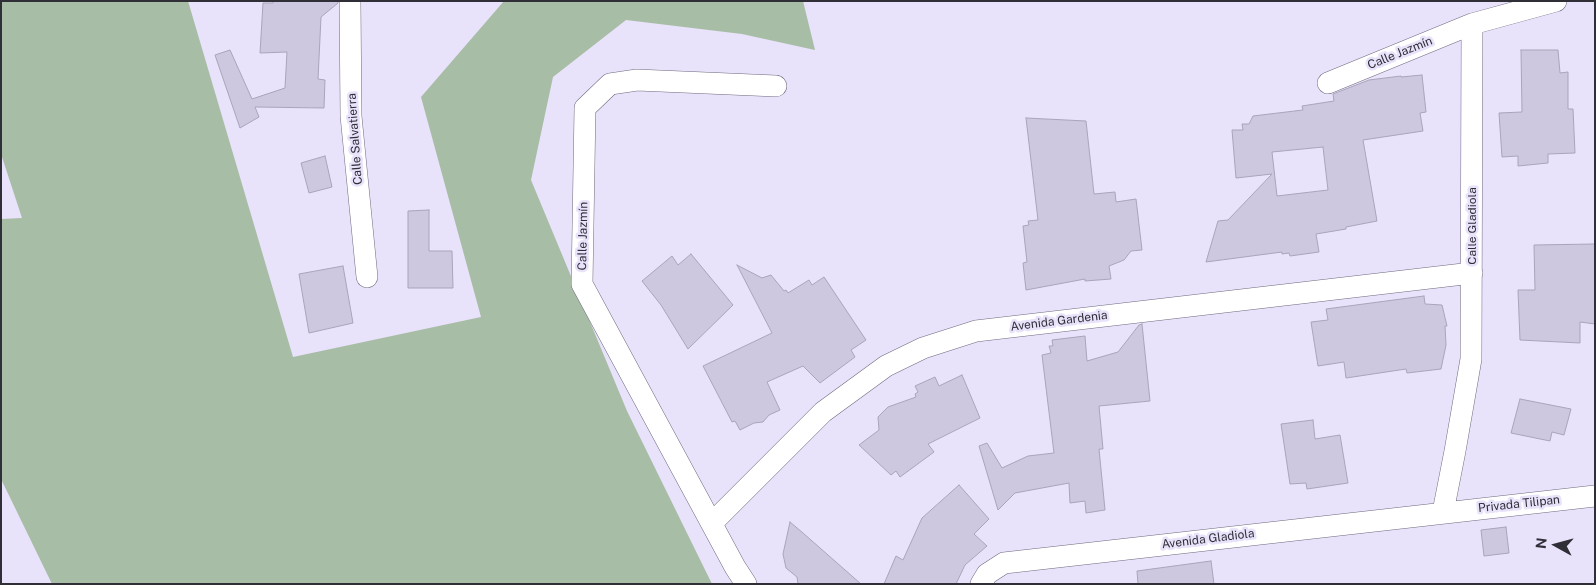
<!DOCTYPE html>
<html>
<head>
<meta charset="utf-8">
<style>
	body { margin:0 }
	#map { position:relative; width:1596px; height:585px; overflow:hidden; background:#e8e2fa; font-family:"Public Sans",sans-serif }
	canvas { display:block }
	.frame { position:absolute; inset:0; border:2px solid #302e37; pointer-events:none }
	.north { position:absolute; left:1531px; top:520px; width:50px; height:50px; -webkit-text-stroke:4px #e8e2fa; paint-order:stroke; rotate:277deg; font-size:14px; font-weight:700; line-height:20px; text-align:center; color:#302e37 }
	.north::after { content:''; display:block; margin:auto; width:18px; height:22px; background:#302e37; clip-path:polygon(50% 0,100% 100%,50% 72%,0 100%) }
</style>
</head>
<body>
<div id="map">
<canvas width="1596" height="585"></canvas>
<div class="frame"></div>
<div class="north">N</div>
</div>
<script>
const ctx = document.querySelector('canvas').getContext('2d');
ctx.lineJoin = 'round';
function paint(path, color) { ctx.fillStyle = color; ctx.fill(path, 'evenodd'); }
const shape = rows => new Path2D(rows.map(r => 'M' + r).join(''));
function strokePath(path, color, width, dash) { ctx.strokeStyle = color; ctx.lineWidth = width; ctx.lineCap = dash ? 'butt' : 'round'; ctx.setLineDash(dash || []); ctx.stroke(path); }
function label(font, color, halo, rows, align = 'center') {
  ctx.font = font + ' "Public Sans",sans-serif'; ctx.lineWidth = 5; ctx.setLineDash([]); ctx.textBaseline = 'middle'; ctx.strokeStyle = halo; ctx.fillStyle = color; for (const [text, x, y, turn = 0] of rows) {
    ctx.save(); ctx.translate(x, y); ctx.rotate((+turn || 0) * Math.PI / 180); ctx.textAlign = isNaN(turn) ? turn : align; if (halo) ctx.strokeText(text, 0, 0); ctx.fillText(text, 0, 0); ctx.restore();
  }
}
paint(shape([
	[1,1,188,1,293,357,481,317,421,97,504,1,803,1,815,50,742,34,626,20,553,77,531,180,627,411,712,584,52,584,1,479,1,219,22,218,1,154]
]), '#a7bda5');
const building = shape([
	[273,1,338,1,338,3,321,17,318,79,325,80,324,108,255,107,259,117,240,128,215,55,230,50,252,99,285,88,287,52,260,53,263,3,273,3,273,1],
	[1521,50,1558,50,1560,73,1568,72,1568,109,1573,109,1575,153,1548,154,1548,163,1518,166,1518,156,1502,157,1499,113,1522,112,1521,50],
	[1422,75,1426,112,1420,113,1423,131,1363,140,1377,221,1346,227,1346,229,1316,234,1319,252,1290,256,1289,253,1282,254,1282,252,1206,262,1218,221,1228,220,1272,174,1236,178,1232,130,1243,130,1242,124,1249,124,1253,116,1303,110,1302,106,1334,101,1333,94,1369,80,1401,76,1401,77,1422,75],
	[1323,147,1328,190,1277,196,1272,152,1323,147],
	[1026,118,1086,121,1094,194,1115,192,1116,202,1136,199,1142,250,1131,251,1124,260,1109,266,1111,279,1085,281,1085,279,1026,290,1023,263,1027,262,1023,226,1029,225,1028,221,1038,220,1026,118],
	[325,156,332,187,309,193,301,163,325,156],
	[429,210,429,251,452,251,453,288,408,288,408,211,429,210],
	[1595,244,1595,324,1580,322,1580,343,1520,340,1518,290,1535,290,1534,245,1595,244],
	[691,254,733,305,688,349,661,305,642,281,672,256,678,265,691,254],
	[737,265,762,278,771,275,784,291,786,290,788,293,809,280,812,285,824,277,866,340,851,350,855,357,820,383,803,366,767,382,780,410,769,415,763,422,754,423,740,430,735,421,732,422,703,366,772,333,737,265],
	[343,266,353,323,309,333,299,274,343,266],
	[1424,296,1425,304,1442,305,1447,326,1445,326,1446,345,1441,369,1407,373,1406,369,1346,378,1344,362,1318,366,1311,322,1328,320,1326,309,1424,296],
	[1142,324,1150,401,1099,406,1103,449,1099,449,1105,510,1086,513,1085,501,1070,503,1069,483,1015,493,998,510,979,446,987,443,1002,468,1028,456,1054,453,1042,355,1051,353,1049,346,1053,346,1052,340,1085,336,1087,361,1118,352,1139,325,1142,324],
	[962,375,980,418,928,444,934,452,900,477,896,471,891,475,859,445,879,430,878,417,888,407,916,397,915,394,918,392,915,386,935,377,939,386,962,375],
	[1520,399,1571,409,1564,435,1552,432,1550,441,1511,433,1520,399],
	[1313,420,1315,439,1340,435,1348,483,1307,489,1306,483,1290,484,1281,424,1313,420],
	[959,485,989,519,974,534,987,546,965,565,956,584,884,584,896,556,903,560,922,518,959,485],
	[790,522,803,533,861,584,798,584,797,577,786,568,783,554,790,522],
	[1506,527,1509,553,1484,556,1481,530,1506,527],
	[1211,561,1214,584,1138,584,1137,571,1211,561]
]);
paint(building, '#cdc8df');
strokePath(building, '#aaa4ba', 1);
const minor = shape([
	[350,1,351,116,367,277],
	[1328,83,1472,24,1556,1],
	[1443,512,1455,451,1471,359,1472,24],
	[712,523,823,412,886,366,923,348,976,331,1472,273],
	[746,584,735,567,582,284,585,108,610,84,637,80,776,86],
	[981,584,987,574,1004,563,1595,496]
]);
strokePath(minor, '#706a7f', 22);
strokePath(minor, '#fff', 21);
label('12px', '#302e37', '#e8e2fa', [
	["Calle Jazmín",1400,53,-22],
	["Calle Salvatierra",355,139,-94],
	["Calle Gladiola",1472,226,-90],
	["Calle Jazmín",583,236,-89],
	["Avenida Gardenia",1059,321,-7],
	["Privada Tilipan",1519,504,-6],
	["Avenida Gladiola",1208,539,-7]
]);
</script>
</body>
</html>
